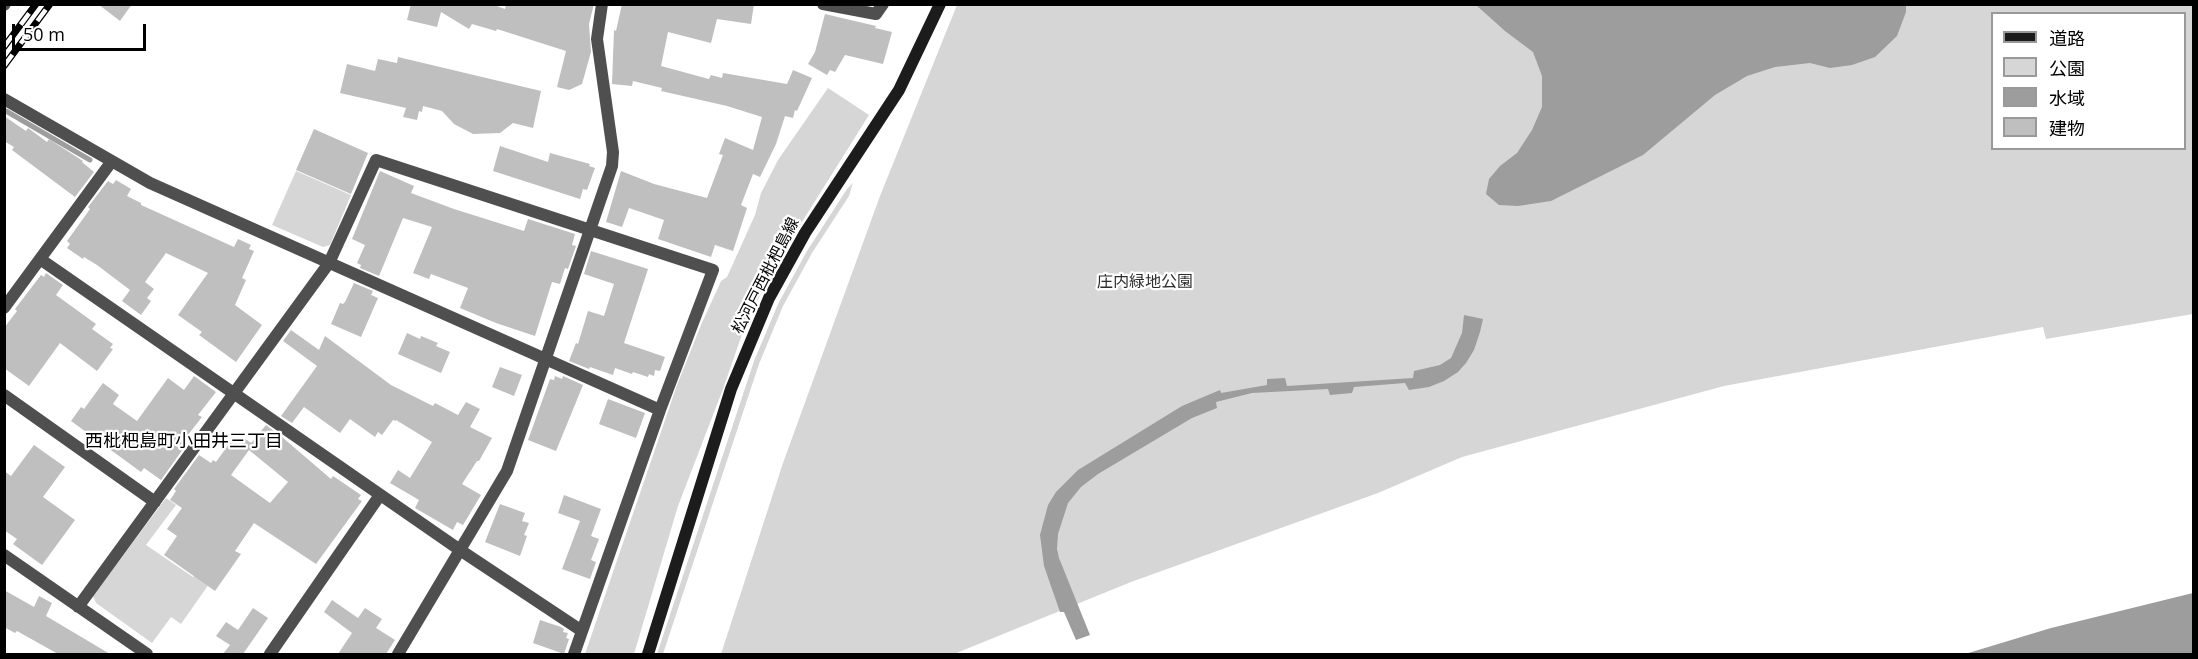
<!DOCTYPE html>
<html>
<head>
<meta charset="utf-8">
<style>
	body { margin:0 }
	#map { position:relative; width:2198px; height:659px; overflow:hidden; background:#fff; font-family:"Open Sans","Noto Sans JP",sans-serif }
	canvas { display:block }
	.frame { position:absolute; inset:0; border:6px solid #000; pointer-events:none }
	.legend { position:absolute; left:1991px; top:12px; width:195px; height:138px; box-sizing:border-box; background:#fff; border:2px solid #999; margin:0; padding:8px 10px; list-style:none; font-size:18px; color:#000 }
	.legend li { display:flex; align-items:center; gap:12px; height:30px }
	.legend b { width:30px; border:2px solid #999 }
	.scale { position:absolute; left:12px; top:24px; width:134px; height:27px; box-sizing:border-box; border:3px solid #000; border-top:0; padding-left:8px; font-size:18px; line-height:21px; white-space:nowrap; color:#000; -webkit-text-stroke:4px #fff; paint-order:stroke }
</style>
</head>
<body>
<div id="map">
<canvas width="2198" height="659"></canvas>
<div class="frame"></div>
<ul class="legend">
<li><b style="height:8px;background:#1c1c1c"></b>道路</li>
<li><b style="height:16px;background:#d6d6d6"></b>公園</li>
<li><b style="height:16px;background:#9d9d9d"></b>水域</li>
<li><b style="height:16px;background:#bfbfbf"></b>建物</li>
</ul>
<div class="scale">50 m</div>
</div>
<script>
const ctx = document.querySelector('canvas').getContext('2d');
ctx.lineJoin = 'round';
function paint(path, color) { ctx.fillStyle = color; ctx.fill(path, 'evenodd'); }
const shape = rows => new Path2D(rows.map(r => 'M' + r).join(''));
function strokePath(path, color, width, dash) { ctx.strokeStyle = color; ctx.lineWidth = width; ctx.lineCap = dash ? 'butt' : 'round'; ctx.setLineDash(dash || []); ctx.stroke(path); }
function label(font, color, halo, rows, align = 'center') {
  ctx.font = font + ' "Open Sans","Noto Sans JP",sans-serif'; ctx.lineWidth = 4.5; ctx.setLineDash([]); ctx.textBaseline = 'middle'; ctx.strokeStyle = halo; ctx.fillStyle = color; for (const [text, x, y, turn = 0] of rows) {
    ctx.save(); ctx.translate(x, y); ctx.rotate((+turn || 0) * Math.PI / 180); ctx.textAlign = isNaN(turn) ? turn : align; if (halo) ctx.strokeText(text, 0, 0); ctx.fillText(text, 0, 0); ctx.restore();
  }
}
paint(shape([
	[957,5,2193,5,2193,314,2046,339,2043,327,1724,386,1462,457,1378,493,1131,582,954,654,721,654,783,463,880,196],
	[1992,14,2184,14,2184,148,1992,148],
	[828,88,869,115,780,257,746,323,723,389,678,506,634,654,585,654,677,385,701,325,721,281,727,277,755,215,761,193,778,160],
	[296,171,351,195,330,245,323,247,272,225],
	[853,183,849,196,812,253,783,306,759,364,663,654,657,654,754,361,778,304,807,251,847,189],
	[166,498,176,505,146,545,193,577,196,575,209,584,181,624,171,617,152,643,96,603,93,596]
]), '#d6d6d6');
paint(shape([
	[1906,5,1906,12,1897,36,1875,57,1852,65,1830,68,1810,63,1775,67,1747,76,1715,95,1643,155,1551,201,1518,206,1499,205,1486,194,1489,179,1500,166,1517,153,1532,130,1542,107,1542,76,1533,52,1505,31,1476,5],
	[1464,315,1483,319,1480,332,1474,350,1466,363,1458,372,1444,381,1429,387,1409,390,1405,383,1354,387,1352,393,1330,395,1328,389,1252,393,1216,402,1217,408,1192,418,1098,474,1081,487,1068,503,1058,534,1057,549,1059,558,1090,635,1076,640,1064,612,1060,612,1044,566,1040,535,1048,505,1056,492,1078,470,1182,406,1220,390,1221,393,1267,385,1267,379,1285,378,1287,386,1413,378,1414,371,1440,365,1451,358,1462,333],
	[2193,593,2193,654,1965,654,2051,628]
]), '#9d9d9d');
strokePath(shape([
	[6,111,90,160]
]), '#9d9d9d', 5);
paint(shape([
	[98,4,132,4,120,21],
	[411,4,491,4,505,9,506,4,594,4,589,24,591,52,582,84,569,90,557,87,566,51,497,29,496,31,472,24,469,29,441,12,437,27,407,20],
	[622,4,754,4,751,24,717,19,711,43,668,32,661,66,709,79,711,75,722,78,723,73,787,84,793,70,812,78,797,111,795,110,793,118,785,116,776,144,760,177,753,174,741,205,747,208,733,251,715,245,711,257,658,239,664,220,629,208,622,227,606,222,621,171,654,184,707,198,723,155,719,154,725,138,753,150,762,117,727,106,661,91,662,88,633,81,632,86,612,84,614,30,616,31],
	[825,14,876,26,875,28,892,32,883,64,845,55,835,72,830,70,827,75,808,64,815,52],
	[398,57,541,91,533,128,513,123,500,133,473,134,454,124,442,111,423,106,422,112,419,111,417,120,403,117,406,108,340,93,347,64,375,71,378,59,397,63],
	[4,116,26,131,28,128,47,142,49,139,83,161,82,162,94,172,75,197,12,150,14,147,4,141],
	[314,129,368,153,351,194,296,170],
	[500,146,548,162,550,153,590,164,589,166,595,168,587,190,583,189,580,199,493,171],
	[380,171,414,186,411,193,454,209,524,231,528,219,575,234,572,245,576,246,568,269,565,268,560,284,552,282,535,336,496,323,460,308,468,288,431,274,429,279,413,273,432,227,403,218,379,276,360,268,361,265,357,263,365,245,352,239],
	[116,180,131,189,127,196,141,203,141,205,234,247,238,239,251,245,249,249,254,251,242,278,246,280,235,305,262,325,236,362,199,335,202,332,178,315,208,273,166,253,145,282,154,289,147,298,151,301,141,315,122,301,130,290,97,265,84,257,83,259,67,248,70,244,67,241,90,209,88,207,108,181,113,184],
	[591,251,648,269,624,343,665,357,660,371,655,370,654,376,649,374,648,377,633,372,632,374,615,368,613,375,590,367,589,369,569,361,576,343,578,344,588,311,604,316,614,284,584,274],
	[46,273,63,285,56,295,96,324,92,329,113,344,110,348,113,349,97,371,60,343,29,386,4,368,4,328,17,311,15,309,41,275,44,277],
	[354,283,373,291,371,295,378,298,361,337,331,324,340,303,343,304,345,302],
	[291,330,319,350,325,336,391,385,433,406,435,403,458,415,466,402,480,409,470,427,492,438,479,461,477,461,462,484,481,495,463,525,457,522,453,530,415,508,419,500,390,483,398,470,410,478,432,442,396,420,396,421,393,420,382,435,378,432,375,437,350,419,340,433,304,407,292,423,281,416,317,366,283,341],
	[407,333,420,339,421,336,438,343,436,346,450,352,441,373,398,354],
	[500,367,522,375,514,396,492,387],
	[194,376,216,392,198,415,202,417,184,440,183,444,186,445,161,480,144,468,141,472,71,421,81,407,84,409,103,383,119,395,113,404,137,421,168,378,184,390],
	[555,376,562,379,563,376,583,385,556,451,528,440,550,379,554,380],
	[608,399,645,413,636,438,599,424],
	[266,425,282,437,331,479,333,476,361,495,358,499,362,501,316,564,254,523,235,551,241,554,215,591,164,555,177,536,167,529,182,508,170,500,176,491,174,489,199,455,211,463,213,460,216,462,231,441,234,443,240,435,251,443],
	[249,450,288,482,270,503,231,475],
	[34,445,65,467,43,497,75,520,42,565,13,544,17,539,4,530,4,471,11,476],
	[564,495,601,509,591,536,599,539,591,560,596,562,590,579,562,569,580,521,558,513],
	[500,504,525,513,522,521,529,523,524,535,527,536,520,556,485,542],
	[4,590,34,607,39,596,52,603,46,616,110,654,58,654,17,631,15,633,4,627],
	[332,600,358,618,365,608,382,619,376,628,395,640,386,654,338,654,352,633,324,612],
	[253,608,268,618,243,654,223,654,230,645,216,636,226,622,238,630],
	[540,620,561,627,564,629,563,632,568,633,566,638,569,639,564,654,533,643]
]), '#bfbfbf');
strokePath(shape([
	[823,4,876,14,883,4],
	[4,5,5,4],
	[4,99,150,183,660,410],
	[40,259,460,550,582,631],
	[4,308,112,161],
	[4,395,155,502],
	[4,555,147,654],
	[78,607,329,263,376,160,713,270,660,410,574,654],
	[270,654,380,495],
	[398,654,507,471,612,166,613,152,597,39,602,4]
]), '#4f4f4f', 12);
strokePath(shape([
	[648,654,731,389,769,298,805,233,899,90,940,4]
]), '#1c1c1c', 12);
const rail = shape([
	[4,47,36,4],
	[4,66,50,4]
]);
strokePath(rail, '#000', 7);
strokePath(rail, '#fff', 4.5, [14]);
label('16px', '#000', '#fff', [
	["松河戸西枇杷島線",766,276,-63]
]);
label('16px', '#2d2d2d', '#fff', [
	["庄内緑地公園",1145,282]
]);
label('18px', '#000', '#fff', [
	["西枇杷島町小田井三丁目",184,442]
]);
</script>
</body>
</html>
